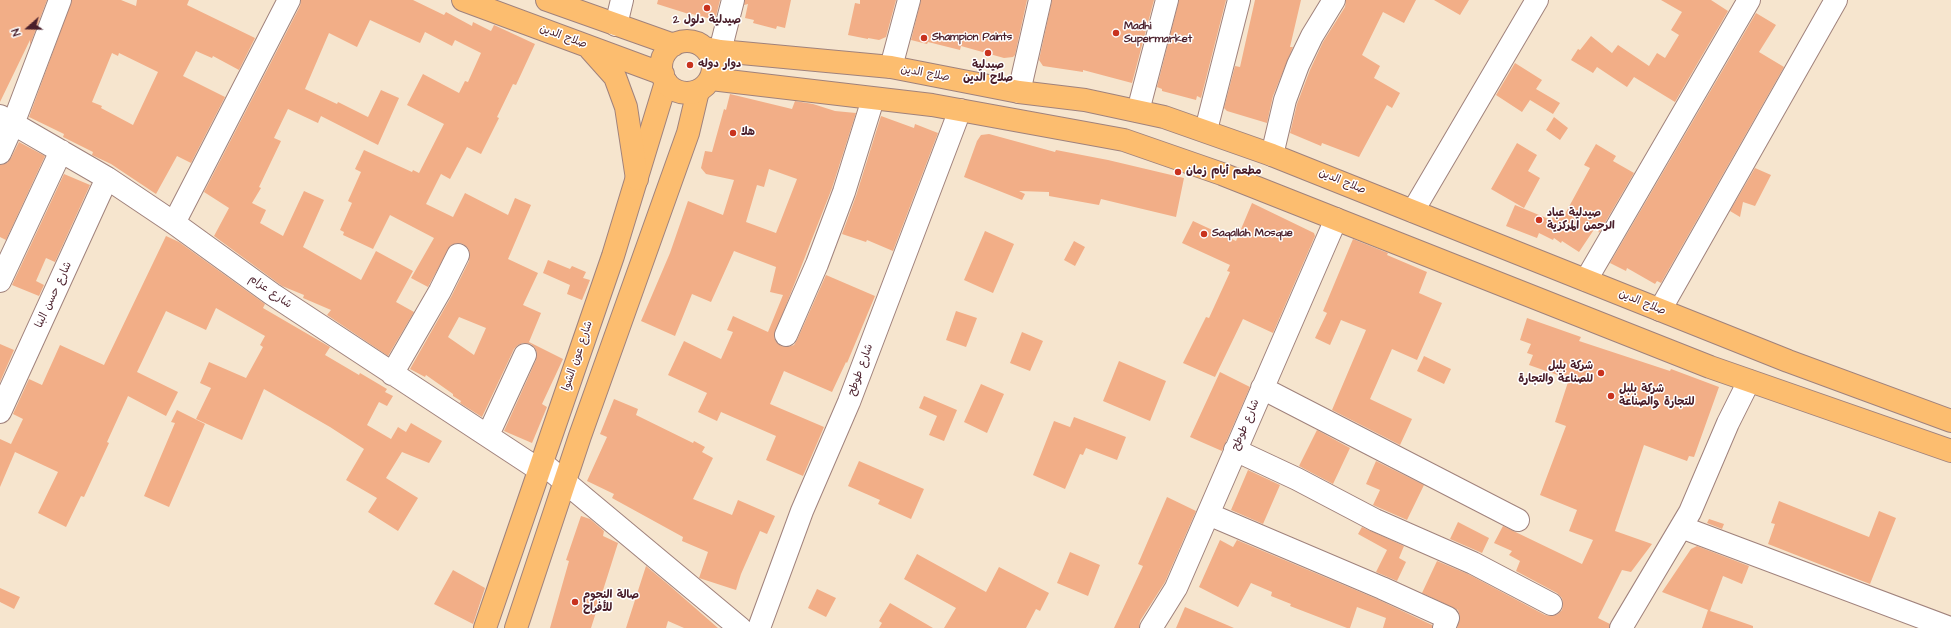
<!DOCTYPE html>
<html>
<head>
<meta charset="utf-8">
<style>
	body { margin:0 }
	#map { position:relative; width:1951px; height:628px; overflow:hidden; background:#f6e5ce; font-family:"Architects Daughter",sans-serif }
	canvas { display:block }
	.north { position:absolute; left:8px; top:8px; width:40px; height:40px; -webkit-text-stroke:3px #fff; paint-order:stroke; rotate:250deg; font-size:11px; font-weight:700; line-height:16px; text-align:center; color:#4a1f2b }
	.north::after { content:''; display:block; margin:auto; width:14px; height:18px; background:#4a1f2b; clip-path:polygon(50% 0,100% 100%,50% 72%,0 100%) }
</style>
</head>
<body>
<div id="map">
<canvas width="1951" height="628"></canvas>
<div class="north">N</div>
</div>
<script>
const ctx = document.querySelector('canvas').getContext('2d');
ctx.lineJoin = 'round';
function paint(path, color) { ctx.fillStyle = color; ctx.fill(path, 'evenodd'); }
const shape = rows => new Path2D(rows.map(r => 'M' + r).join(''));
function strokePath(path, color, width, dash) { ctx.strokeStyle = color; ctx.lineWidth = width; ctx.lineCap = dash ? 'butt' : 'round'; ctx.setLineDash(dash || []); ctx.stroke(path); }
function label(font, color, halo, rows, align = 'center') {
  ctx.font = font + ' "Architects Daughter","Playpen Sans Arabic",sans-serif'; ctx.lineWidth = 3; ctx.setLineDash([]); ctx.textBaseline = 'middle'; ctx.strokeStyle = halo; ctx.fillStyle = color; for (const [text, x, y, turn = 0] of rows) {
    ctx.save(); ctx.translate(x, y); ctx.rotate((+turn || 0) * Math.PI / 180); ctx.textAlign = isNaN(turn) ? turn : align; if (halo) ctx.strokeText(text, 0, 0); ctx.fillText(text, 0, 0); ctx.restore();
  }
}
paint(shape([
	[0,0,47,0,30,45,30,40,0,102],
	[72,0,121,0,136,6,137,0,189,0,187,5,255,38,239,70,213,56,212,58,196,51,183,76,225,97,191,163,177,156,156,194,111,164,92,155,93,152,63,137,64,134,29,117],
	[112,53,118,56,119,53,158,72,133,125,101,108,102,106,92,102],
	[301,0,413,0,444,15,446,12,472,26,473,22,491,31,494,25,535,44,516,85,513,84,497,117,499,118,481,154,467,147,450,179,441,174,426,204,453,217,465,193,508,215,515,198,531,205,508,259,538,273,523,305,541,313,529,342,563,359,542,404,547,407,532,443,504,431,536,360,537,353,535,348,531,344,523,343,518,345,514,349,482,417,460,403,461,401,453,396,453,394,426,375,425,377,410,369,451,297,469,261,470,254,468,248,463,244,458,243,451,245,428,287,411,278,434,238,390,215,373,249,343,235,344,232,340,230,352,203,348,201,361,172,355,169,364,150,412,172,413,170,419,173,444,124,407,105,423,74,459,93,465,81,468,82,481,53,455,40,452,46,425,32,420,43,370,20,357,47,329,33,305,89,337,104,338,102,368,117,381,90,399,98,378,145,321,116,318,123,288,109,274,138,281,141,259,187,261,188,252,203,266,210,260,223,283,236,304,191,324,200,303,247,361,280,376,251,413,271,396,302,414,312,388,356,327,315,331,310,303,298,304,295,282,286,214,236,229,208,204,192,300,6],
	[459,317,486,328,474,355,448,337],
	[658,0,720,0,715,20,692,14,692,15,657,4],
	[745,0,791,0,785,28,777,26,776,29,753,23,754,20,745,18,748,4,744,5],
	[860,0,896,0,886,37,879,40,868,38,868,39,848,35,855,3,860,4],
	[921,0,1027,0,1015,55,1013,57,1004,58,961,46,960,50,928,42,927,44,911,40],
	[1052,0,1154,0,1132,83,1083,70,1083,72,1043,66,1039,60],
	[1179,0,1226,0,1201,98,1197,96,1196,100,1162,91,1162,89,1157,87],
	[1255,0,1301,0,1290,47,1293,47,1273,96,1267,123,1227,111,1224,108,1235,66,1240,67],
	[1346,0,1416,0,1404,23,1383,12,1362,55,1380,66,1374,78,1400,93,1392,108,1387,105,1359,157,1322,143,1321,146,1290,133,1297,104,1310,70,1323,42,1345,7],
	[1434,0,1469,0,1460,15],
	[1661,0,1711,0,1728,11,1675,102,1634,77,1627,87,1597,67,1593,73,1571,60,1578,49,1580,50,1591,36,1612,53,1618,45,1649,66,1657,53,1665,58,1679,35,1671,30,1682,12],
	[1756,13,1776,25,1759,52,1784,67,1661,283,1657,281,1655,284,1627,268,1626,271,1610,263],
	[1515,63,1542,80,1536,89,1560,103,1553,114,1530,100,1522,112,1496,95],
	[730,94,792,109,795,101,813,104,835,111,856,113,832,188,774,336,776,342,781,346,788,347,794,345,797,340,826,275,875,296,847,363,846,362,832,392,784,371,770,404,824,427,803,476,766,460,776,436,721,412,717,421,698,412,707,393,668,375,684,341,721,359,733,332,727,330,733,316,768,332,783,295,770,292,776,267,734,251,711,302,692,294,675,336,641,321,670,253,688,201,723,215,734,180,706,174,701,168,705,151,712,152,724,109,726,110],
	[769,169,797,179,776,233,746,222,757,185,764,187],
	[881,116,914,128,915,124,938,133,893,251,867,240,866,242,842,234,856,196],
	[1554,117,1568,128,1560,140,1546,130],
	[989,134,1055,152,1056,150,1108,160,1184,178,1176,217,1101,199,1099,205,1049,196,1049,192,1019,191,1025,194,1022,200,964,177,977,141,981,135],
	[19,142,45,156,6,240,0,237,0,165,7,163,11,158],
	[1517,143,1537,155,1528,171,1540,178,1524,208,1491,189],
	[1596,144,1616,156,1613,161,1634,173,1599,233,1597,225,1579,252,1562,241,1561,243,1554,238,1553,240,1539,233,1537,238,1506,226,1515,205,1551,220,1557,210,1565,214,1590,168,1584,165],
	[1755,168,1771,175,1755,206,1743,202,1740,217,1730,211],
	[64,174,90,185,55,262,46,258,36,281,44,285,39,296,12,285],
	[1252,203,1314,233,1315,236,1273,333,1243,319,1215,377,1183,363,1206,317,1209,318,1230,272,1227,271,1230,265,1182,243,1193,221,1236,241],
	[985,231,1014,244,993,293,964,280],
	[166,236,179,242,265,304,263,308,330,347,325,355,359,375,360,373,387,389,385,392,393,396,387,406,379,402,367,425,391,439,398,427,406,432,411,423,442,441,429,463,402,452,386,478,418,498,398,531,368,512,377,498,346,480,364,449,330,427,264,389,242,440,196,419,211,388,200,383,209,362,246,378,263,347,260,345,265,336,216,308,206,330,166,311,137,372,178,392,166,416,128,396,107,442,109,443,84,497,81,496,66,527,38,513,58,472,15,452,0,487,0,439,11,444,23,419,13,414,29,379,42,385,60,345,104,365],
	[1353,239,1388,253,1387,255,1427,272,1419,293,1442,303,1417,360,1392,349,1370,399,1412,419,1400,445,1332,410,1366,330,1341,320,1330,345,1315,338,1327,313,1323,311],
	[1074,241,1085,247,1075,266,1064,260],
	[548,260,570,269,572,266,586,272,583,278,590,280,582,300,567,294,570,285,543,273],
	[956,311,977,318,966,347,946,340],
	[1527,318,1581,337,1579,341,1670,371,1671,369,1719,387,1694,457,1689,456,1687,461,1644,445,1615,531,1652,544,1631,572,1622,570,1598,618,1610,624,1609,628,1457,628,1460,617,1458,610,1422,593,1437,561,1468,574,1545,615,1552,616,1558,614,1562,610,1563,604,1562,598,1557,593,1516,571,1520,561,1509,555,1512,551,1494,543,1503,526,1582,564,1593,540,1569,531,1577,510,1540,495,1566,426,1555,422,1569,379,1529,365,1533,355,1527,353,1531,344,1520,340],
	[1022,332,1043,341,1030,371,1010,363],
	[0,344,14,350,0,382],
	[1424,356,1451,369,1444,384,1417,371],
	[1119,361,1166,381,1150,421,1103,401],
	[1220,372,1250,387,1222,451,1190,437],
	[981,384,1004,394,987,433,964,422],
	[924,396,957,410,944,441,929,435,937,416,919,408],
	[614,399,638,409,636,415,693,443,694,441,705,447,702,452,713,458,693,499,732,515,738,500,775,516,767,534,760,531,741,574,736,590,699,578,708,552,682,541,683,537,612,498,614,494,587,481,607,437,600,434],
	[177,410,205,424,169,507,144,496,175,423,171,422],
	[1074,417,1126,437,1117,460,1086,448,1083,455,1080,454,1065,489,1033,475,1054,421,1070,427],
	[1317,430,1350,448,1333,484,1299,466],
	[859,461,924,489,911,519,878,504,880,500,848,486],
	[1376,461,1424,485,1407,520,1373,505,1380,490,1366,484],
	[1248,470,1280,485,1263,524,1231,510],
	[1167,497,1196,511,1165,582,1140,621,1139,628,1114,628,1143,566,1138,564],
	[1779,501,1869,537,1879,511,1896,518,1870,584,1768,544,1775,524,1771,523],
	[581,516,590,519,604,531,603,536,618,543,591,628,550,628,569,561,566,560],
	[1709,519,1724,524,1722,529,1707,523],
	[1458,522,1489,538,1482,553,1450,539],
	[1362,527,1404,546,1399,558,1406,562,1397,581,1376,572,1387,550,1358,534],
	[1220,540,1233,547,1237,540,1377,599,1432,625,1432,628,1383,628,1386,618,1357,607,1350,628,1347,628,1290,606,1291,604,1271,596,1272,592,1251,583,1238,607,1199,587],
	[1697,546,1749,566,1742,584,1723,576,1710,611,1753,626,1753,628,1702,628,1708,610,1662,592,1691,549],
	[1070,552,1100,565,1088,596,1057,583],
	[917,554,986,592,999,567,1049,593,1040,611,1036,609,1026,628,944,628,956,608,904,579],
	[646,566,670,586,718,628,684,628,668,621,666,628,626,628],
	[453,570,485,588,473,624,434,604],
	[0,588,20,597,14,609,0,602],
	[817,589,836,598,826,617,808,608],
	[890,603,933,628,879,628,882,623,879,621],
	[1185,607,1234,628,1176,628]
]), '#f2ae87');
const minor = shape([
	[616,25,622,0],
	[720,51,733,0],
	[891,67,909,0],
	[1019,92,1040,0],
	[1138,111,1167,0],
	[0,116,107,178,174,223,272,294,538,469],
	[1206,130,1239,0],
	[0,153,13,124,60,0],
	[1272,155,1285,100,1298,65,1312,36,1334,0],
	[1413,211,1537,0],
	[174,223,289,0],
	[1586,280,1749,0],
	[0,281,61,151],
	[1660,310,1836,0],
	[786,335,817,264,844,192,873,99],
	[392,374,440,291,458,255],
	[1262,388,1518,520],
	[0,412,107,178],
	[488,435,525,355],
	[1235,450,1297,479,1375,520,1473,563,1551,604],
	[541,462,740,628],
	[1208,514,1382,588,1448,618,1444,628],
	[1681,527,1950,628],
	[759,628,802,511,849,402,960,110],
	[1151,628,1176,588,1336,219],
	[1621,628,1690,512,1728,423,1749,381]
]);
const major = shape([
	[485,628,613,256,666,82],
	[516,628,580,436,688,133,698,91]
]);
const highway = shape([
	[463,0,663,74],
	[547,0,674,45],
	'661 67a26 26 0 1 1 52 0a26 26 0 1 1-52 0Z',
	[705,48,720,51,891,67,1019,92,1085,100,1164,117,1272,155,1788,361,1951,421],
	[590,49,615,77,626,107,637,179],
	[711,79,932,105,1124,140,1222,174,1710,367,1951,451]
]);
strokePath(minor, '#a0827c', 24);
strokePath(major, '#a0827c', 24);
strokePath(highway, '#a0827c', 24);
strokePath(minor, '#fff', 22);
strokePath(major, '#fcbd6f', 22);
strokePath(highway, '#fcbd6f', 22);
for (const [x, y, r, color] of [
	[707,8,4,"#c8321e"],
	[1116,33,4,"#c8321e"],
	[924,38,4,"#c8321e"],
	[988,53,4,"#c8321e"],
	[690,65,4,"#c8321e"],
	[733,133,4,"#c8321e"],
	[1178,172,4,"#c8321e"],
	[1539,220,4,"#c8321e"],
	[1204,234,4,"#c8321e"],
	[1601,373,4,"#c8321e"],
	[1611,396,4,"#c8321e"],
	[575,602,4,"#c8321e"]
]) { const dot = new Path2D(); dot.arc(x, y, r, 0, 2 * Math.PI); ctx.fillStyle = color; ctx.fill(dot); strokePath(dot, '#fff', 1.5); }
label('bold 11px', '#4a1f2b', '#fff', [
	["صيدلية دلول 2",707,21,"center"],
	["Madhi",1124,27],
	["Supermarket",1124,40],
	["Shampion Paints",932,38],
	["دوار دوله",698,65],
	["صيدلية",988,66,"center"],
	["صلاح الدين",988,79,"center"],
	["هلا",741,133],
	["مطعم أيام زمان",1186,172],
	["صيدلية عباد",1547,214],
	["الرحمن المركزية",1547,227],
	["Saqallah Mosque",1212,234],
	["شركة بلبل",1593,367,"right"],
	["للصناعة والتجارة",1593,380,"right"],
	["شركة بلبل",1619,390],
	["للتجارة والصناعة",1619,403],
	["صالة النجوم",583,596],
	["للأفراح",583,609]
], 'left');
label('11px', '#4a1f2b', '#fff', [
	["صلاح الدين",563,37,20],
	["صلاح الدين",925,74,10],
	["صلاح الدين",1342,182,22],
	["شارع عزام",270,292,35],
	["شارع حسن البنا",54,295,-65],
	["صلاح الدين",1642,303,22],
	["شارع عون الشوا",578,356,-71],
	["شارع طوطح",861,370,-70],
	["شارع طوطح",1246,425,-67]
]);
</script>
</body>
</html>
